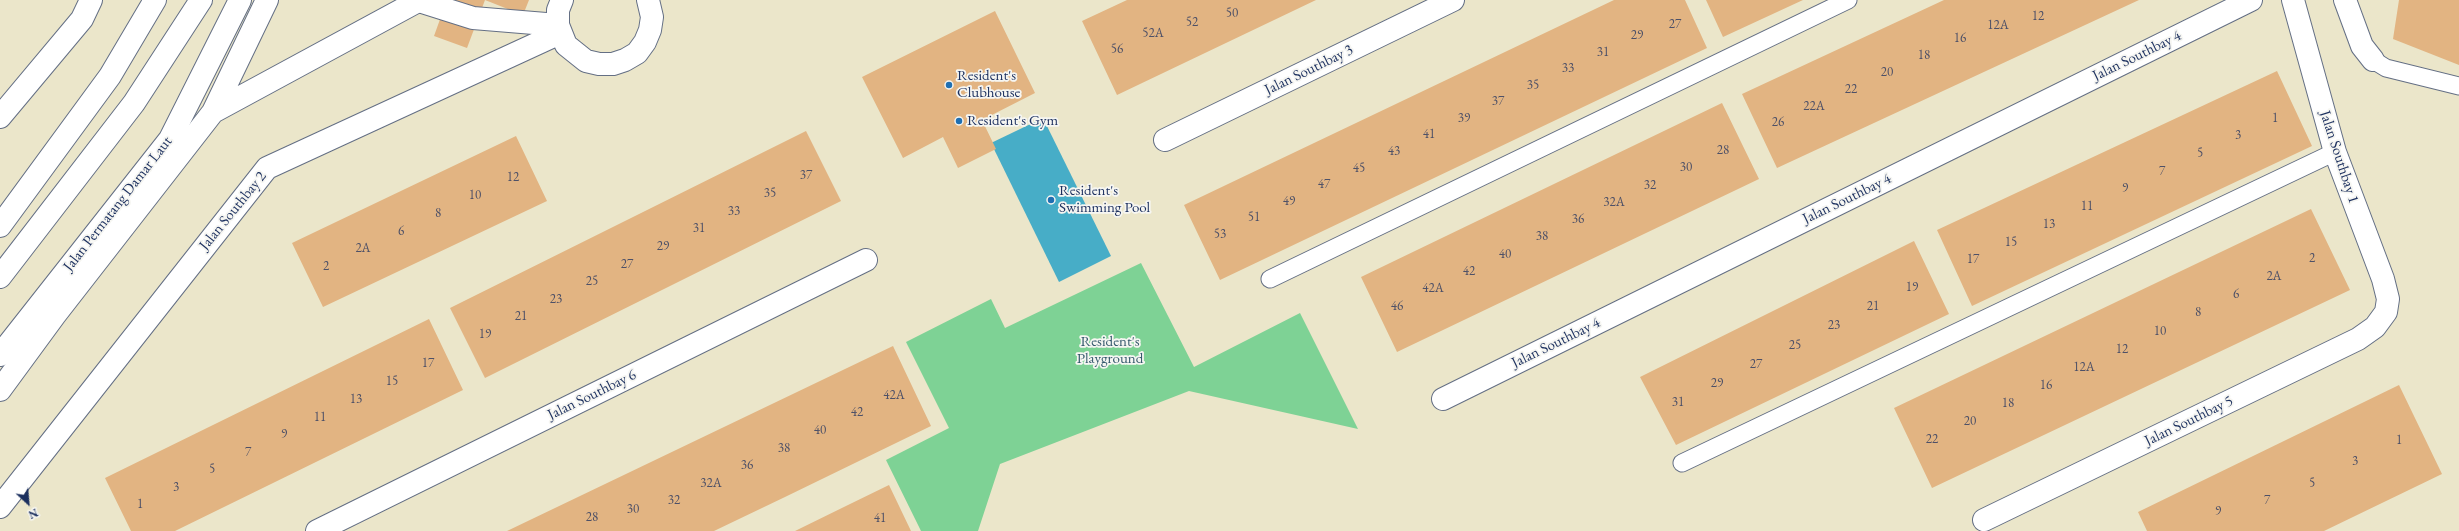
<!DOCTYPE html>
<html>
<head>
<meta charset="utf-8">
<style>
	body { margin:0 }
	#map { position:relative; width:2459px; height:531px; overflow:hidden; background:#ebe6ca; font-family:"EB Garamond",serif }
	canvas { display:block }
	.north { position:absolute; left:8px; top:483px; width:40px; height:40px; -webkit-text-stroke:3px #f6f6f2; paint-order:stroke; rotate:154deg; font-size:11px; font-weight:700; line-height:16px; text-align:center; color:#1b2f5e }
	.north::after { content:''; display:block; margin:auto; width:14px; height:18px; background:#1b2f5e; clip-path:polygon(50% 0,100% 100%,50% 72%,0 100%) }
</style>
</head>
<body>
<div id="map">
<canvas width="2459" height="531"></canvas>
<div class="north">N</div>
</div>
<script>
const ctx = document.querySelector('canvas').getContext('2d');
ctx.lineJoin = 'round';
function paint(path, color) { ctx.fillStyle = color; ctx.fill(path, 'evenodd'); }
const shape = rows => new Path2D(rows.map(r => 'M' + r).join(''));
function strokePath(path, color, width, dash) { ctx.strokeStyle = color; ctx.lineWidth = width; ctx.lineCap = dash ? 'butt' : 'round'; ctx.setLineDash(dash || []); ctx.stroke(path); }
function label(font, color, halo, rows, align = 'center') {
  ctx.font = font + ' "EB Garamond",serif'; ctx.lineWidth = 3.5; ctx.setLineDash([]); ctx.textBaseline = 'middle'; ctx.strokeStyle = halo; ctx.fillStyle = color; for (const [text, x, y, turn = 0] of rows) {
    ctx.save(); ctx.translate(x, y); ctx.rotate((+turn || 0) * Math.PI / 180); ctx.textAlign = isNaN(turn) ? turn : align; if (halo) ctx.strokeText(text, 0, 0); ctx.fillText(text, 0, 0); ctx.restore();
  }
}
paint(shape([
	[1141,263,1194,367,1300,313,1358,429,1189,391,1000,464,978,531,921,531,886,460,949,428,906,342,991,299,1005,328]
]), '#7ed295');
paint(shape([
	[1043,118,1111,256,1059,282,991,143]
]), '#47adc7');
paint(shape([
	[447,0,529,0,523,15,485,0,467,48,434,36],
	[1127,0,1316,0,1117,95,1082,21],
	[1614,0,1685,0,1707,48,1220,280,1184,205],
	[1706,0,1803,0,1723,37],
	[1944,0,2139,0,1777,168,1742,94],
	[2399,0,2459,0,2459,65,2393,39],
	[995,11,1035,93,982,120,996,149,958,168,943,137,903,158,862,77],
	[2277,71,2312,146,1972,306,1937,230],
	[1722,103,1759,179,1397,352,1361,277],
	[806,131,841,201,485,378,450,308],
	[516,136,547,201,323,307,292,243],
	[2311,209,2350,290,1932,488,1894,408],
	[1914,241,1949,314,1676,445,1640,377],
	[429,319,463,390,175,531,131,531,105,478],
	[893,346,931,426,785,497,714,531,507,531],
	[2399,385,2442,474,2324,531,2147,531,2138,512],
	[889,485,911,531,795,531,848,505]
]), '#e2b482');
const service = shape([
	[2373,60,2386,68,2459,86],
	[1270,279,1848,0],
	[1682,463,2335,152]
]);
const minor = shape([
	[416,0,473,18,558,25],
	[562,0,558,10,558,25,566,45,586,61,599,64,613,64,625,60,637,53,645,42,650,30,652,17,648,0],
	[2345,0,2362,46,2373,60],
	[0,117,82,19,91,0],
	[1165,140,1453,0],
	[1443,399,2251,0],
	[0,507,267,168,560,33],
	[1984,520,2358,339,2375,327,2386,312,2388,299,2383,279,2335,152,2293,0],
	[317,531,866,260]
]);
const secondary = shape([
	[213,112,418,1],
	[0,226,110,76,155,0],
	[0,390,55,315,213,112,267,0]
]);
const trunk = shape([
	[0,277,134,103,201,0],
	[0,355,170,139,240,0]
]);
strokePath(service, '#646f84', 19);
strokePath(minor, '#646f84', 24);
strokePath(secondary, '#646f84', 24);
strokePath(trunk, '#646f84', 24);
strokePath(service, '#fff', 17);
strokePath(minor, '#fff', 22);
strokePath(secondary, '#fff', 22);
strokePath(trunk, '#fff', 22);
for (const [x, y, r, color] of [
	[949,85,4,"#1f6fb2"],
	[959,121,4,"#1f6fb2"],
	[1051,200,4,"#1f6fb2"]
]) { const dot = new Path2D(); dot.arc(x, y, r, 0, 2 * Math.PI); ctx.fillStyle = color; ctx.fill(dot); strokePath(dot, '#f6f6f2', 1.5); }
label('13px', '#4d5067', null, [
	["50",1232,13],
	["12",2038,16],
	["52",1192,22],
	["27",1675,24],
	["12A",1998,25],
	["52A",1153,33],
	["29",1637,35],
	["16",1960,38],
	["56",1117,49],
	["31",1603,52],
	["18",1924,55],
	["33",1568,68],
	["20",1887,72],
	["35",1533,85],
	["22",1851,89],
	["37",1498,101],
	["22A",1814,106],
	["39",1464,118],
	["1",2275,118],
	["26",1778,122],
	["41",1429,134],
	["3",2238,135],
	["28",1723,150],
	["43",1394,151],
	["5",2200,153],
	["30",1686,167],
	["45",1359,168],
	["7",2162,171],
	["37",806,175],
	["12",513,177],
	["47",1324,184],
	["32",1650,185],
	["9",2125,188],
	["35",770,193],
	["10",475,195],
	["49",1289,201],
	["32A",1614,202],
	["11",2087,206],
	["33",734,211],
	["8",438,213],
	["51",1254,217],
	["36",1578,219],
	["13",2049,224],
	["31",699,228],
	["6",401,231],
	["53",1220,234],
	["38",1542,236],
	["15",2011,242],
	["29",663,246],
	["2A",363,248],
	["40",1505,254],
	["2",2312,258],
	["17",1973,259],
	["27",627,264],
	["2",326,266],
	["42",1469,271],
	["2A",2274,276],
	["25",592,281],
	["19",1912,287],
	["42A",1433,288],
	["6",2236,294],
	["23",556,299],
	["46",1397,306],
	["21",1873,306],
	["8",2198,312],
	["21",521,316],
	["23",1834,325],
	["10",2160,331],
	["19",485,334],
	["25",1795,345],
	["12",2122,349],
	["17",428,363],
	["27",1756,364],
	["12A",2084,367],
	["15",392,381],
	["29",1717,383],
	["16",2046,385],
	["42A",894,395],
	["13",356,399],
	["31",1678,402],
	["18",2008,403],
	["42",857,412],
	["11",320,417],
	["20",1970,421],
	["40",820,430],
	["9",284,434],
	["22",1932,439],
	["1",2399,440],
	["38",784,448],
	["7",248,452],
	["3",2355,461],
	["36",747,465],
	["5",212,469],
	["32A",711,483],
	["5",2312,483],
	["3",176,487],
	["32",674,500],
	["7",2267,500],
	["1",140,504],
	["30",633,509],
	["9",2218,511],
	["28",592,517],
	["41",880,518]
]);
label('15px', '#1b2f5e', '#f6f6f2', [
	["Jalan Southbay 4",2137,56,-26],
	["Jalan Southbay 3",1309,70,-26],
	["Jalan Southbay 1",2339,157,72],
	["Jalan Southbay 4",1847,199,-26],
	["Jalan Permatang Damar Laut",118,204,-52],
	["Jalan Southbay 2",233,211,-51],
	["Jalan Southbay 4",1556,343,-26],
	["Jalan Southbay 6",592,395,-26],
	["Jalan Southbay 5",2189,421,-26]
]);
label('15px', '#1b2f5e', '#f6f6f2', [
	["Resident's",957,76],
	["Clubhouse",957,93],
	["Resident's Gym",967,121],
	["Resident's",1059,191],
	["Swimming Pool",1059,208]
], 'left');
label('15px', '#34586c', '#f6f6f2', [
	["Resident's",1110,342],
	["Playground",1110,359]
]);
</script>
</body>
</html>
